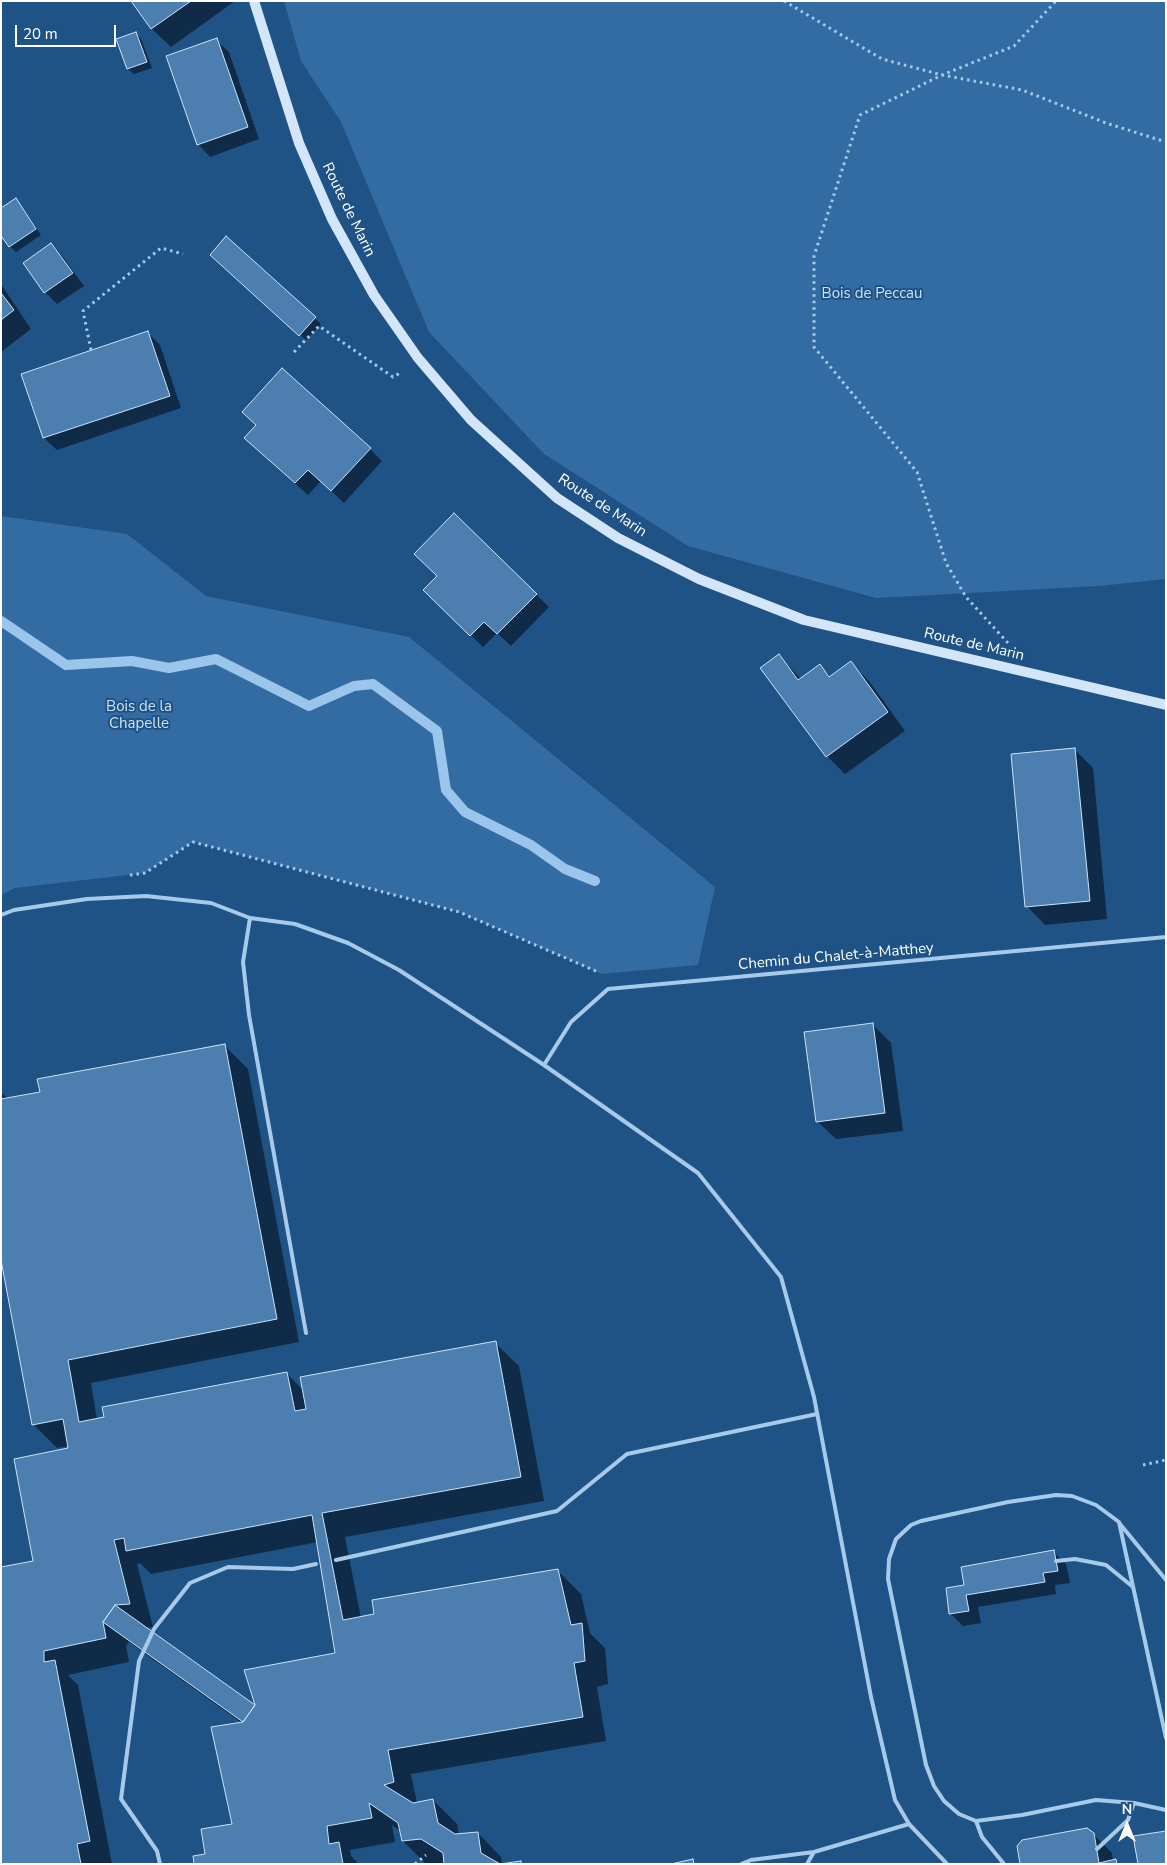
<!DOCTYPE html>
<html>
<head>
<meta charset="utf-8">
<style>
	body { margin:0 }
	#map { position:relative; width:1167px; height:1865px; overflow:hidden; background:#1f5285; font-family:"Nunito Sans",sans-serif }
	canvas { display:block }
	.frame { position:absolute; inset:0; border:2px solid #fff; pointer-events:none }
	.north { position:absolute; left:1102px; top:1800px; width:50px; height:50px; -webkit-text-stroke:4px #1f5285; paint-order:stroke; rotate:0deg; font-size:14px; font-weight:700; line-height:20px; text-align:center; color:#fff }
	.north::after { content:''; display:block; margin:auto; width:18px; height:22px; background:#fff; clip-path:polygon(50% 0,100% 100%,50% 72%,0 100%) }
	.scale { position:absolute; left:15px; top:25px; width:101px; height:22px; box-sizing:border-box; border:2px solid #fff; border-top:0; padding-left:6px; font-size:15px; line-height:18px; white-space:nowrap; color:#fff; -webkit-text-stroke:4px #1f5285; paint-order:stroke }
</style>
</head>
<body>
<div id="map">
<canvas width="1167" height="1865"></canvas>
<div class="frame"></div>
<div class="north">N</div>
<div class="scale">20 m</div>
</div>
<script>
const ctx = document.querySelector('canvas').getContext('2d');
ctx.lineJoin = 'round';
function paint(path, color) { ctx.fillStyle = color; ctx.fill(path, 'evenodd'); }
const shape = rows => new Path2D(rows.map(r => 'M' + r).join(''));
function strokePath(path, color, width, dash) { ctx.strokeStyle = color; ctx.lineWidth = width; ctx.lineCap = dash ? 'butt' : 'round'; ctx.setLineDash(dash || []); ctx.stroke(path); }
function label(font, color, halo, rows, align = 'center') {
  ctx.font = font + ' "Nunito Sans",sans-serif'; ctx.lineWidth = 4; ctx.setLineDash([]); ctx.textBaseline = 'middle'; ctx.strokeStyle = halo; ctx.fillStyle = color; for (const [text, x, y, turn = 0] of rows) {
    ctx.save(); ctx.translate(x, y); ctx.rotate((+turn || 0) * Math.PI / 180); ctx.textAlign = isNaN(turn) ? turn : align; if (halo) ctx.strokeText(text, 0, 0); ctx.fillText(text, 0, 0); ctx.restore();
  }
}
paint(shape([
	[284,1,1166,1,1166,579,1099,586,876,598,688,546,544,454,429,332,341,122,301,61],
	[1,516,127,534,206,596,409,637,715,887,698,965,602,974,459,912,193,842,145,873,15,888,1,895]
]), '#336ca2');
paint(shape([
	[133,1,235,1,171,47,152,29],
	[136,33,141,39,152,68,134,74,128,69],
	[216,40,229,52,259,139,210,157,198,144],
	[16,200,41,235,16,252,10,247],
	[51,244,63,257,84,286,57,304,45,292],
	[217,260,315,318,321,324,306,340],
	[1,284,31,329,1,352],
	[147,332,160,345,181,408,57,450,44,438,23,375],
	[370,449,382,461,344,503,321,481,308,495,258,450],
	[454,514,549,607,511,646,497,633,483,647,425,590,439,576],
	[779,656,801,679,819,666,831,677,851,663,869,681,905,731,845,774,827,756],
	[1074,749,1093,768,1107,919,1045,925,1027,906],
	[873,1025,891,1043,903,1131,836,1139,817,1121],
	[224,1045,248,1069,299,1342,91,1383,97,1420,287,1374,304,1391,495,1343,519,1366,544,1501,345,1537,361,1618,557,1570,581,1594,590,1633,605,1648,608,1684,597,1687,606,1741,411,1774,417,1803,433,1800,457,1824,459,1835,478,1833,501,1857,502,1864,426,1864,403,1841,401,1831,392,1825,395,1842,350,1850,351,1856,359,1864,196,1864,233,1825,242,1723,129,1642,126,1646,129,1662,68,1675,78,1685,112,1864,1,1864,69,1449,69,1446,57,1448,33,1424,1,1253,1,1092,8,1099,41,1093],
	[318,1542,336,1654,254,1706,145,1628,153,1627,137,1564,140,1563,151,1574],
	[1054,1552,1066,1564,1070,1583,1055,1585,1056,1594,978,1607,981,1623,963,1626,951,1614,966,1586],
	[1093,1834,1112,1853,1113,1861,1119,1864,1022,1864]
]), '#0007');
strokePath(shape([
	[1,621,66,665,132,661,169,668,216,659,309,706,354,686,373,684,437,731,446,790,465,812,531,845,565,869,595,881]
]), '#9bc5eb', 10);
const building = shape([
	[131,1,191,1,151,29,131,1],
	[136,32,147,62,127,69,116,39,136,32],
	[217,38,248,127,197,145,166,56,217,38],
	[16,198,36,229,9,247,1,236,1,208,16,198],
	[226,236,316,317,299,336,210,255,226,236],
	[51,243,73,273,44,293,23,263,51,243],
	[1,293,14,310,1,320,1,293],
	[148,331,170,396,43,438,21,374,148,331],
	[282,368,371,448,331,491,308,470,295,483,244,438,256,425,242,412,282,368],
	[454,513,537,594,497,634,484,622,470,636,423,590,437,576,414,554,454,513],
	[779,654,798,680,820,664,829,677,851,661,888,712,826,757,760,668,779,654],
	[1075,748,1090,901,1025,907,1011,754,1075,748],
	[873,1023,885,1113,816,1122,804,1032,873,1023],
	[225,1044,277,1319,68,1360,79,1422,104,1417,102,1407,287,1372,295,1411,306,1409,300,1377,496,1341,521,1477,322,1513,343,1620,374,1614,372,1600,558,1569,571,1625,582,1623,585,1661,574,1663,583,1717,388,1750,394,1782,384,1785,413,1803,433,1799,438,1823,455,1834,478,1832,481,1853,500,1864,444,1864,443,1853,421,1839,402,1841,398,1823,369,1803,372,1818,327,1826,329,1844,339,1842,343,1864,194,1864,193,1856,205,1854,201,1829,232,1824,211,1727,243,1722,255,1705,244,1670,335,1653,312,1515,126,1551,124,1538,114,1540,130,1604,115,1605,103,1622,106,1638,44,1651,44,1662,55,1660,90,1841,77,1844,81,1864,1,1864,1,1567,33,1561,14,1459,68,1448,63,1419,32,1425,1,1260,1,1099,40,1092,37,1079,225,1044],
	[1054,1550,1058,1571,1043,1573,1045,1582,966,1595,969,1611,949,1614,946,1588,964,1585,961,1567,1054,1550],
	[115,1605,255,1705,243,1722,103,1622,115,1605],
	[1087,1828,1094,1833,1099,1863,1116,1859,1117,1864,1020,1864,1017,1846,1022,1840,1087,1828],
	[1166,1831,1166,1864,1138,1864,1133,1836,1166,1831],
	[693,1859,694,1864,671,1864,693,1859],
	[521,1861,521,1864,500,1864,521,1861]
]);
paint(building, '#4c7fb0');
strokePath(building, '#cce2f7', 1);
strokePath(shape([
	[784,1,882,59,942,75,1022,90,1106,123,1166,142],
	[91,350,83,311,161,248,183,254],
	[294,352,319,326,393,377,400,373],
	[1008,643,966,597,946,563,917,472,814,347,814,256,860,115,942,75,1014,46,1056,1],
	[130,875,145,873,193,842,459,912,598,972],
	[1143,1465,1166,1460],
	[415,1864,426,1855]
]), '#a8caea', 3, [2.5, 4]);
strokePath(shape([
	[1,915,14,910,87,899,146,896,211,903,250,918,295,924,348,943,399,970,544,1065,698,1173,781,1277,814,1397,871,1697,895,1800,909,1824,947,1864],
	[250,918,243,962,249,1015,306,1333],
	[544,1065,571,1022,608,989,1166,937],
	[1120,1524,1166,1580],
	[336,1560,557,1511,627,1454,817,1414],
	[1056,1561,1075,1559,1106,1565,1133,1587],
	[1166,1738,1119,1522,1096,1505,1072,1496,1056,1495,1008,1502,921,1521,911,1525,896,1539,889,1559,888,1579,926,1765,934,1786,944,1801,959,1814,976,1821,1022,1815,1096,1800,1134,1803,1166,1810],
	[976,1821,982,1837,1004,1864],
	[1097,1849,1128,1820,1134,1803],
	[814,1852,909,1824],
	[160,1864,157,1851,121,1799,139,1661,154,1629,190,1583,228,1567,293,1569,316,1564],
	[741,1864,751,1860,814,1852,807,1864]
]), '#a8caea', 4);
strokePath(shape([
	[254,1,299,143,332,219,374,295,418,358,471,420,557,498,618,538,699,579,804,620,1166,705]
]), '#d3e5f8', 10);
label('15px', '#fff', '#1f5285', [
	["Route de Marin",348,210,64],
	["Route de Marin",602,506,33],
	["Route de Marin",974,645,13],
	["Chemin du Chalet-à-Matthey",836,957,-5]
]);
label('15px', '#cce2f7', '#1f5285', [
	["Bois de Peccau",872,294],
	["Bois de la",139,707],
	["Chapelle",139,724]
]);
</script>
</body>
</html>
